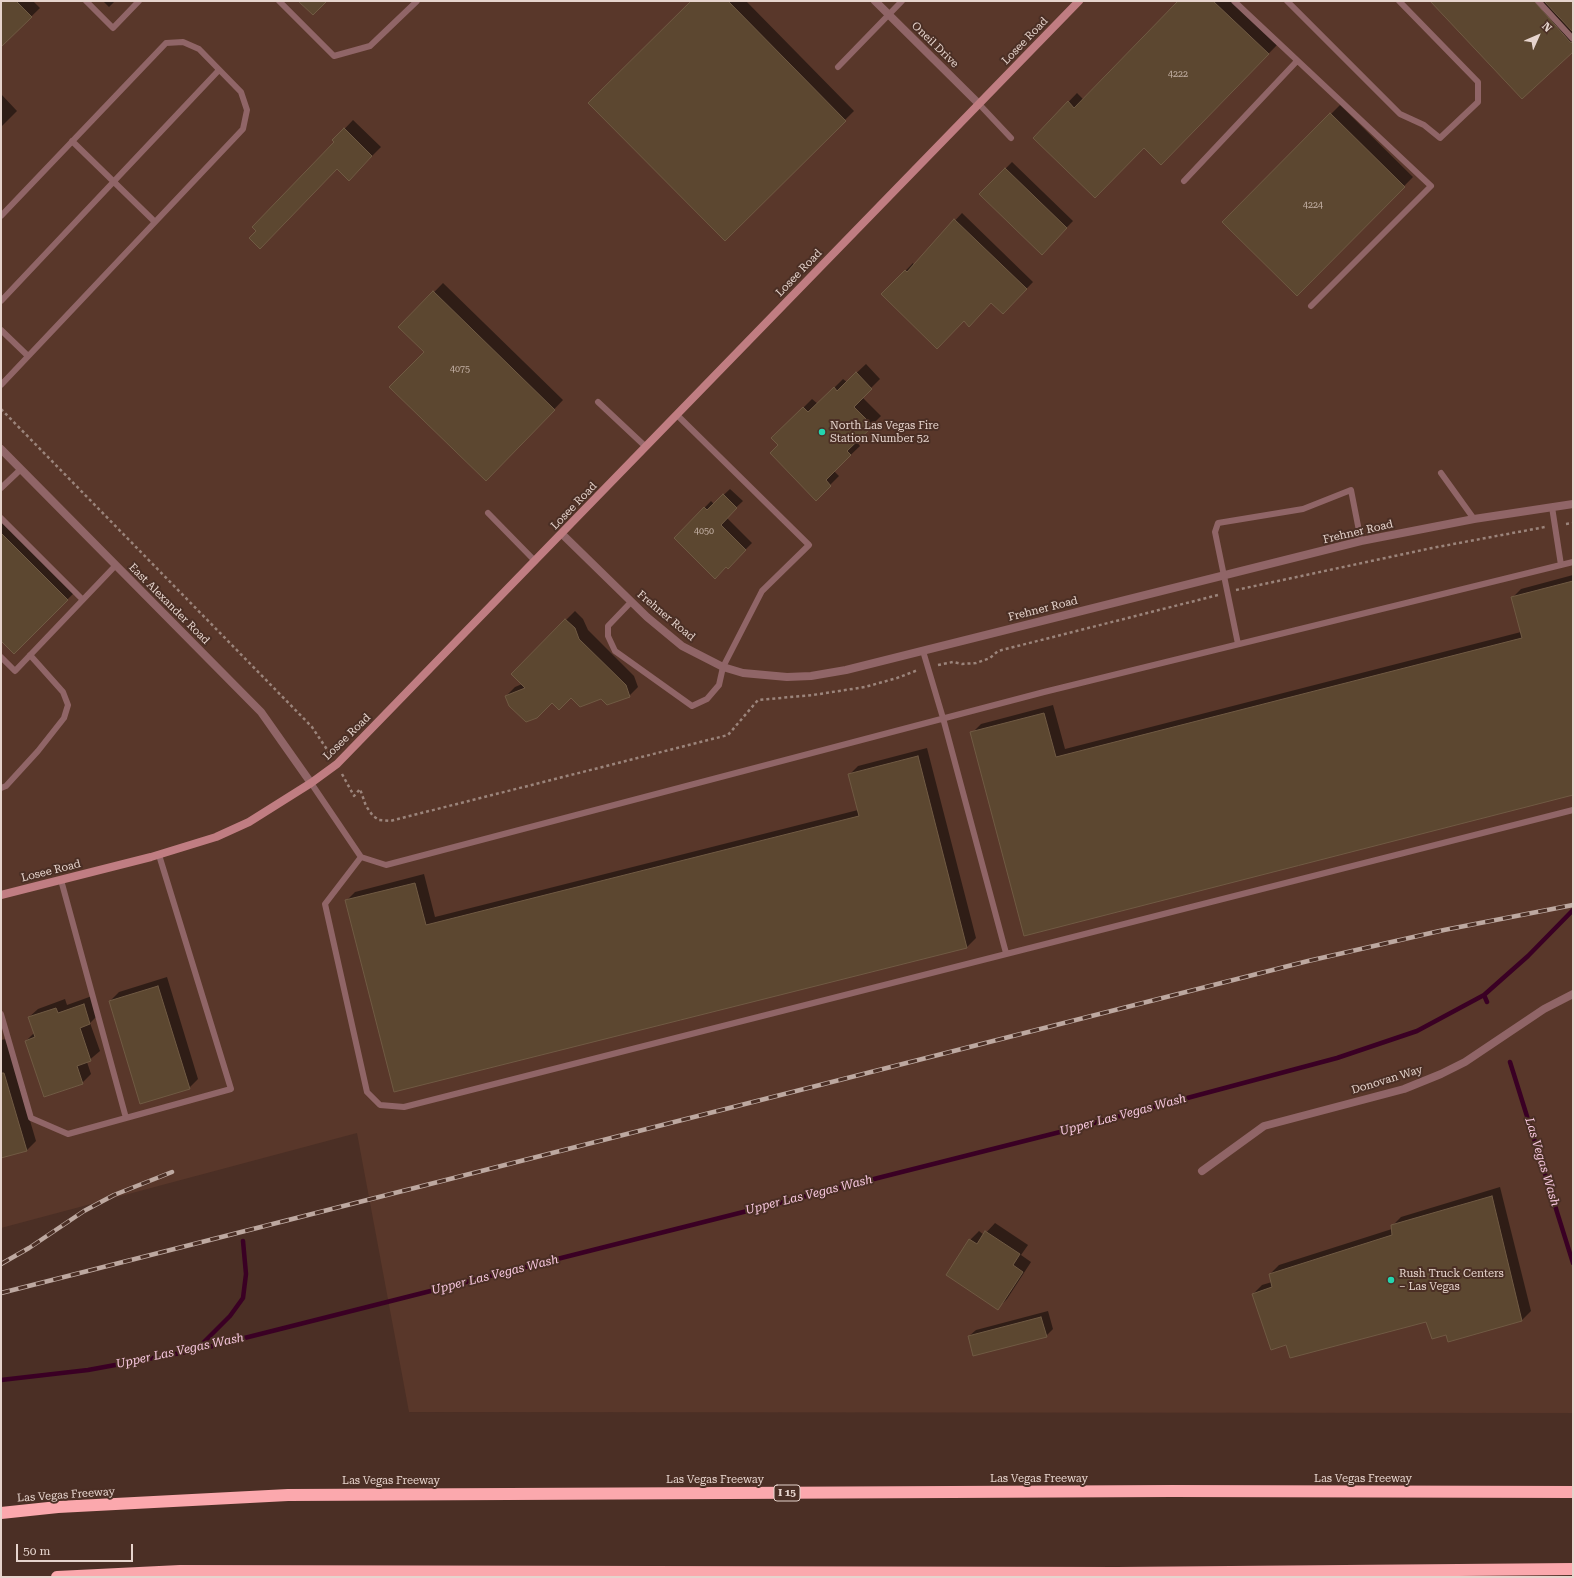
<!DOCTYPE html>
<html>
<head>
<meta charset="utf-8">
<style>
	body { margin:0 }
	#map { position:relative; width:1574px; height:1578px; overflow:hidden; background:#4b2f25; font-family:"Roboto Serif",serif }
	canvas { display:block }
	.frame { position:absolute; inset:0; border:2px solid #e6d4cd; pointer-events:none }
	.north { position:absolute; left:1518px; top:16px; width:40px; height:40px; -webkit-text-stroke:3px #4b2f25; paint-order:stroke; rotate:45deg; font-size:11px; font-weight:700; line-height:16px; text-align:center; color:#e6d4cd }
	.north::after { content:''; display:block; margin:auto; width:14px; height:18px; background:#e6d4cd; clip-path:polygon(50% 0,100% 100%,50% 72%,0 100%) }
	.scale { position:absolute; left:16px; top:1544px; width:117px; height:18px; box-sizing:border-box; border:2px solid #e6d4cd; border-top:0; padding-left:5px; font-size:12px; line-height:14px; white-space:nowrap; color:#e6d4cd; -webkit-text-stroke:3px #4b2f25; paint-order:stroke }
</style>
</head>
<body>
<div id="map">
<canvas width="1574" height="1578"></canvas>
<div class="frame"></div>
<div class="north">N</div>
<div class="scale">50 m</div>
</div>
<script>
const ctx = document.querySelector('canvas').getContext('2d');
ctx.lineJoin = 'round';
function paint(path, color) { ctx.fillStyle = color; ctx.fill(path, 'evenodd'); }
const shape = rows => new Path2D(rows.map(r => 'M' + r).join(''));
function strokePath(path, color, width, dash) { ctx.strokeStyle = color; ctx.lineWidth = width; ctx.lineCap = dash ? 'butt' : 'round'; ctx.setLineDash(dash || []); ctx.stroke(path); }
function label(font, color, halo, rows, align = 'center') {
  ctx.font = font + ' "Roboto Serif",serif'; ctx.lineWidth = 4; ctx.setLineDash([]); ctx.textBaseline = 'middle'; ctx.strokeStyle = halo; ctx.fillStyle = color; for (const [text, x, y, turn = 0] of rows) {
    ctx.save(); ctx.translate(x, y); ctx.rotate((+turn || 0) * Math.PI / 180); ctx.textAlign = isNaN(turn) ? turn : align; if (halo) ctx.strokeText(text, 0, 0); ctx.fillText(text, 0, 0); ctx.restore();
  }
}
paint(shape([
	[1,1,1573,1,1573,1413,409,1412,357,1133,1,1228]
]), '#59372a');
paint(shape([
	[1,1,33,1,40,8,1,46],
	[103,1,115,1,109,7],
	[692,1,746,1,854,111,725,239],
	[1179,1,1231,1,1277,45,1161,164,1144,147,1034,138,1077,93,1083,99],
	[1432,1,1535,1,1540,6,1545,1,1573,1,1573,50],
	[1,94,17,111,1,127],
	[1340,105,1413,177,1297,295,1223,222],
	[353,120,381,147,349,179,334,140],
	[1012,162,1073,221,1042,253,981,194],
	[962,213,1033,282,1003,313,991,302,964,320,883,294,913,263,914,265],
	[443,283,563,400,486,480,425,351,400,327],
	[866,364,880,379,862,397,881,416,856,441,860,446,834,471,839,476,816,499,780,445,773,438,812,399,818,404,843,379,847,382],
	[730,489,743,501,726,517,752,543,728,567,675,538,711,501,714,504],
	[1,515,76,591,14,652,1,640],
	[1573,575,1573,794,1024,934,972,733,981,724,1053,705,1065,749,1521,632,1512,598,1521,589],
	[575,611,583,619,588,630,634,676,638,687,629,696,601,698,506,696,515,687,522,684,512,674],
	[927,748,976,938,967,947,395,1091,346,901,355,892,424,874,435,917,858,810,849,775,858,766],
	[167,977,198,1079,189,1088,110,1001,119,992],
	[92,996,99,1014,90,1023,100,1051,87,1062,91,1074,82,1083,26,1041,34,1033,29,1017,38,1009,65,999,67,1005],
	[6,1039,36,1141,27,1150,1,1157,1,1040],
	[1500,1187,1531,1311,1522,1320,1447,1334,1427,1320,1286,1344,1253,1294,1262,1285,1272,1282,1270,1274,1279,1265,1392,1229,1392,1226,1401,1217],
	[995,1223,1028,1245,1021,1255,1031,1262,1007,1299,998,1308,970,1240,979,1231,984,1235],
	[1048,1311,1053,1329,1046,1336,969,1336,976,1330]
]), '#0007');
strokePath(shape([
	[1484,995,1487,1002],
	[1510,1062,1573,1263],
	[197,1349,230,1316,243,1298,246,1274,243,1241],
	[1,1380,88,1370,197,1350,1060,1132,1337,1058,1417,1031,1484,995,1528,956,1573,910]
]), '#3a0024', 4.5);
const building = shape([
	[1,1,16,1,32,17,1,47,1,1],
	[298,1,327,1,313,15,298,1],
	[691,1,728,1,846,121,725,241,588,103,691,1],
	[1178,1,1213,1,1269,54,1161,165,1144,148,1095,198,1033,138,1068,101,1074,108,1178,1],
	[1430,1,1534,1,1570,42,1573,43,1573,52,1522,99,1430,1],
	[1544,1,1573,1,1573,32,1544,1],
	[1330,113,1405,187,1297,296,1222,222,1330,113],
	[344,128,372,156,349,181,337,169,260,249,249,238,256,231,252,227,334,142,332,140,344,128],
	[1005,168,1067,228,1042,255,979,194,1005,168],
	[954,219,1027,289,1003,314,991,303,969,327,964,321,937,349,881,294,905,270,907,272,954,219],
	[433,291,555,410,486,481,389,387,424,352,398,327,433,291],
	[856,372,872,389,854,407,873,426,847,451,851,455,826,480,831,486,816,501,770,453,778,445,771,438,803,407,808,412,834,387,837,391,856,372],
	[723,494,737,508,721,525,746,550,728,569,726,567,715,579,674,538,704,507,707,510,723,494],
	[1,533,68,600,14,654,1,641,1,533],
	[1573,581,1573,795,1024,936,970,732,1044,713,1056,757,1522,638,1511,597,1573,581],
	[565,619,575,628,579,639,626,685,630,697,607,705,601,699,580,707,571,698,559,710,552,703,537,718,526,722,509,706,505,696,525,688,511,674,565,619],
	[918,756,967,948,394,1092,345,900,415,883,426,925,859,816,848,774,918,756],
	[158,986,190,1089,140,1104,109,1001,158,986],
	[84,1004,90,1024,80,1028,91,1061,77,1066,83,1084,44,1097,25,1041,35,1037,28,1017,56,1008,58,1013,84,1004],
	[1,1073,4,1073,27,1151,1,1158,1,1073],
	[1492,1196,1522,1321,1448,1342,1446,1335,1432,1339,1426,1322,1290,1358,1286,1345,1271,1350,1252,1294,1272,1287,1269,1274,1392,1235,1391,1225,1492,1196],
	[985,1231,1020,1254,1013,1265,1023,1272,998,1310,946,1275,969,1239,977,1244,985,1231],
	[1041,1317,1047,1337,973,1356,968,1336,1041,1317]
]);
paint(building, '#5c4730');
strokePath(building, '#705a43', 1);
strokePath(shape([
	[1,409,312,727,330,754],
	[1566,524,1573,523],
	[1236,590,1432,548,1545,527],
	[938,665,953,662,962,664,976,663,990,658,998,651,1218,595],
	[342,774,354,796,360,789,366,806,373,816,379,820,390,821,728,735,758,700,813,695,865,687,897,678,918,670]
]), '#9b847b', 2.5, [3, 3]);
strokePath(shape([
	[86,1,113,28,139,1],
	[279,1,334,56,370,46,417,1],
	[1234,1,1431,186,1311,306],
	[1287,1,1400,114,1424,125,1440,138,1478,102,1478,82,1399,1],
	[1538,1,1573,39],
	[838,67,902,1],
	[979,104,1011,138],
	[72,141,155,222],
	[1184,181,1297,61],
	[1,216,166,43,183,42,199,49,241,92,247,110,243,129,1,385],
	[1,301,219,70],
	[1,330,28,356],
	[598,402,646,447],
	[1441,473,1474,519],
	[1,488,21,469],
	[1552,507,1561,565],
	[488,513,535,561],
	[1,518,82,599],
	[631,602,608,626,608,636,615,651,692,706,707,699,719,685,723,667,762,591,809,545,677,415],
	[1238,644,1215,532,1218,523,1303,509,1351,490,1361,541],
	[923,651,943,718,1006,953],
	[1,657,15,671,116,565],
	[311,783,361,857,386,865,1044,692,1573,562],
	[1,788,6,786,38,751,64,718,68,705,63,692,30,655],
	[361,857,325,904,367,1092,380,1105,404,1107,1573,810],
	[61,880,126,1118],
	[1,1014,31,1118,68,1134,231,1089,159,855]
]), '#906567', 6);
strokePath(shape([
	[875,1,979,104],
	[562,534,647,617,682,646,723,667,743,673,787,677,811,676,846,670,1361,541,1474,519,1573,504],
	[1202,1171,1264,1126,1404,1089,1441,1074,1465,1062,1544,1009,1573,994]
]), '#906567', 8);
strokePath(shape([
	[1,449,261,712,311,783]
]), '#906567', 8);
strokePath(shape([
	[1,895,151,857,216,837,249,822,311,783,337,764,1079,1]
]), '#c07d82', 8);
strokePath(shape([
	[1,1513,58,1507,288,1495,1172,1491,1573,1492],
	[57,1577,180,1571,1117,1573,1573,1569]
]), '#fba8ad', 12);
const rail = shape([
	[1,1264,29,1248,84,1211,114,1195,172,1172],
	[1,1293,1308,961,1444,930,1573,905]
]);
strokePath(rail, '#bda8a0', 4.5);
strokePath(rail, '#4b2f25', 3, [9]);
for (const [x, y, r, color] of [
	[822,432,4,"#23d5af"],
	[1391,1280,4,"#23d5af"]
]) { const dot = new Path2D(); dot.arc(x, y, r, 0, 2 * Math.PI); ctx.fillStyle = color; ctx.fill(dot); strokePath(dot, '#4b2f25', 1.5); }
label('9px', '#c4b1a6', null, [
	["4222",1178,74],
	["4224",1313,205],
	["4075",460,369],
	["4050",704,531]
]);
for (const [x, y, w] of [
	[787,1493,26]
]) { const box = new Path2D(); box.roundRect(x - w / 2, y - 8, w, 16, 3); ctx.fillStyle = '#4b2f25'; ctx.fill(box); strokePath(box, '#e6d4cd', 1); }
label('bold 10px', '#e6d4cd', null, [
	["I 15",787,1493]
]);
label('11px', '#e6d4cd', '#4b2f25', [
	["Losee Road",1025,41,-46],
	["Oneil Drive",935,45,44],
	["Losee Road",799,273,-46],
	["Losee Road",574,506,-46],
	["Frehner Road",1358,532,-13],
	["East Alexander Road",169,604,45],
	["Frehner Road",1043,609,-14],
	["Frehner Road",666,616,40],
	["Losee Road",347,737,-44],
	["Losee Road",51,871,-14],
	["Donovan Way",1387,1080,-17],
	["Las Vegas Freeway",1039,1479],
	["Las Vegas Freeway",1363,1479],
	["Las Vegas Freeway",715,1480],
	["Las Vegas Freeway",391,1481],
	["Las Vegas Freeway",66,1495,-4]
]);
label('11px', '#e6d4cd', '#4b2f25', [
	["North Las Vegas Fire",830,426],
	["Station Number 52",830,439],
	["Rush Truck Centers",1399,1274],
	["– Las Vegas",1399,1287]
], 'left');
label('italic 12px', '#f8c8df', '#4b2f25', [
	["Upper Las Vegas Wash",1123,1115,-15],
	["Las Vegas Wash",1542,1162,73],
	["Upper Las Vegas Wash",809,1195,-14],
	["Upper Las Vegas Wash",495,1275,-14],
	["Upper Las Vegas Wash",180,1351,-12]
]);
</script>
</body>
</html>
